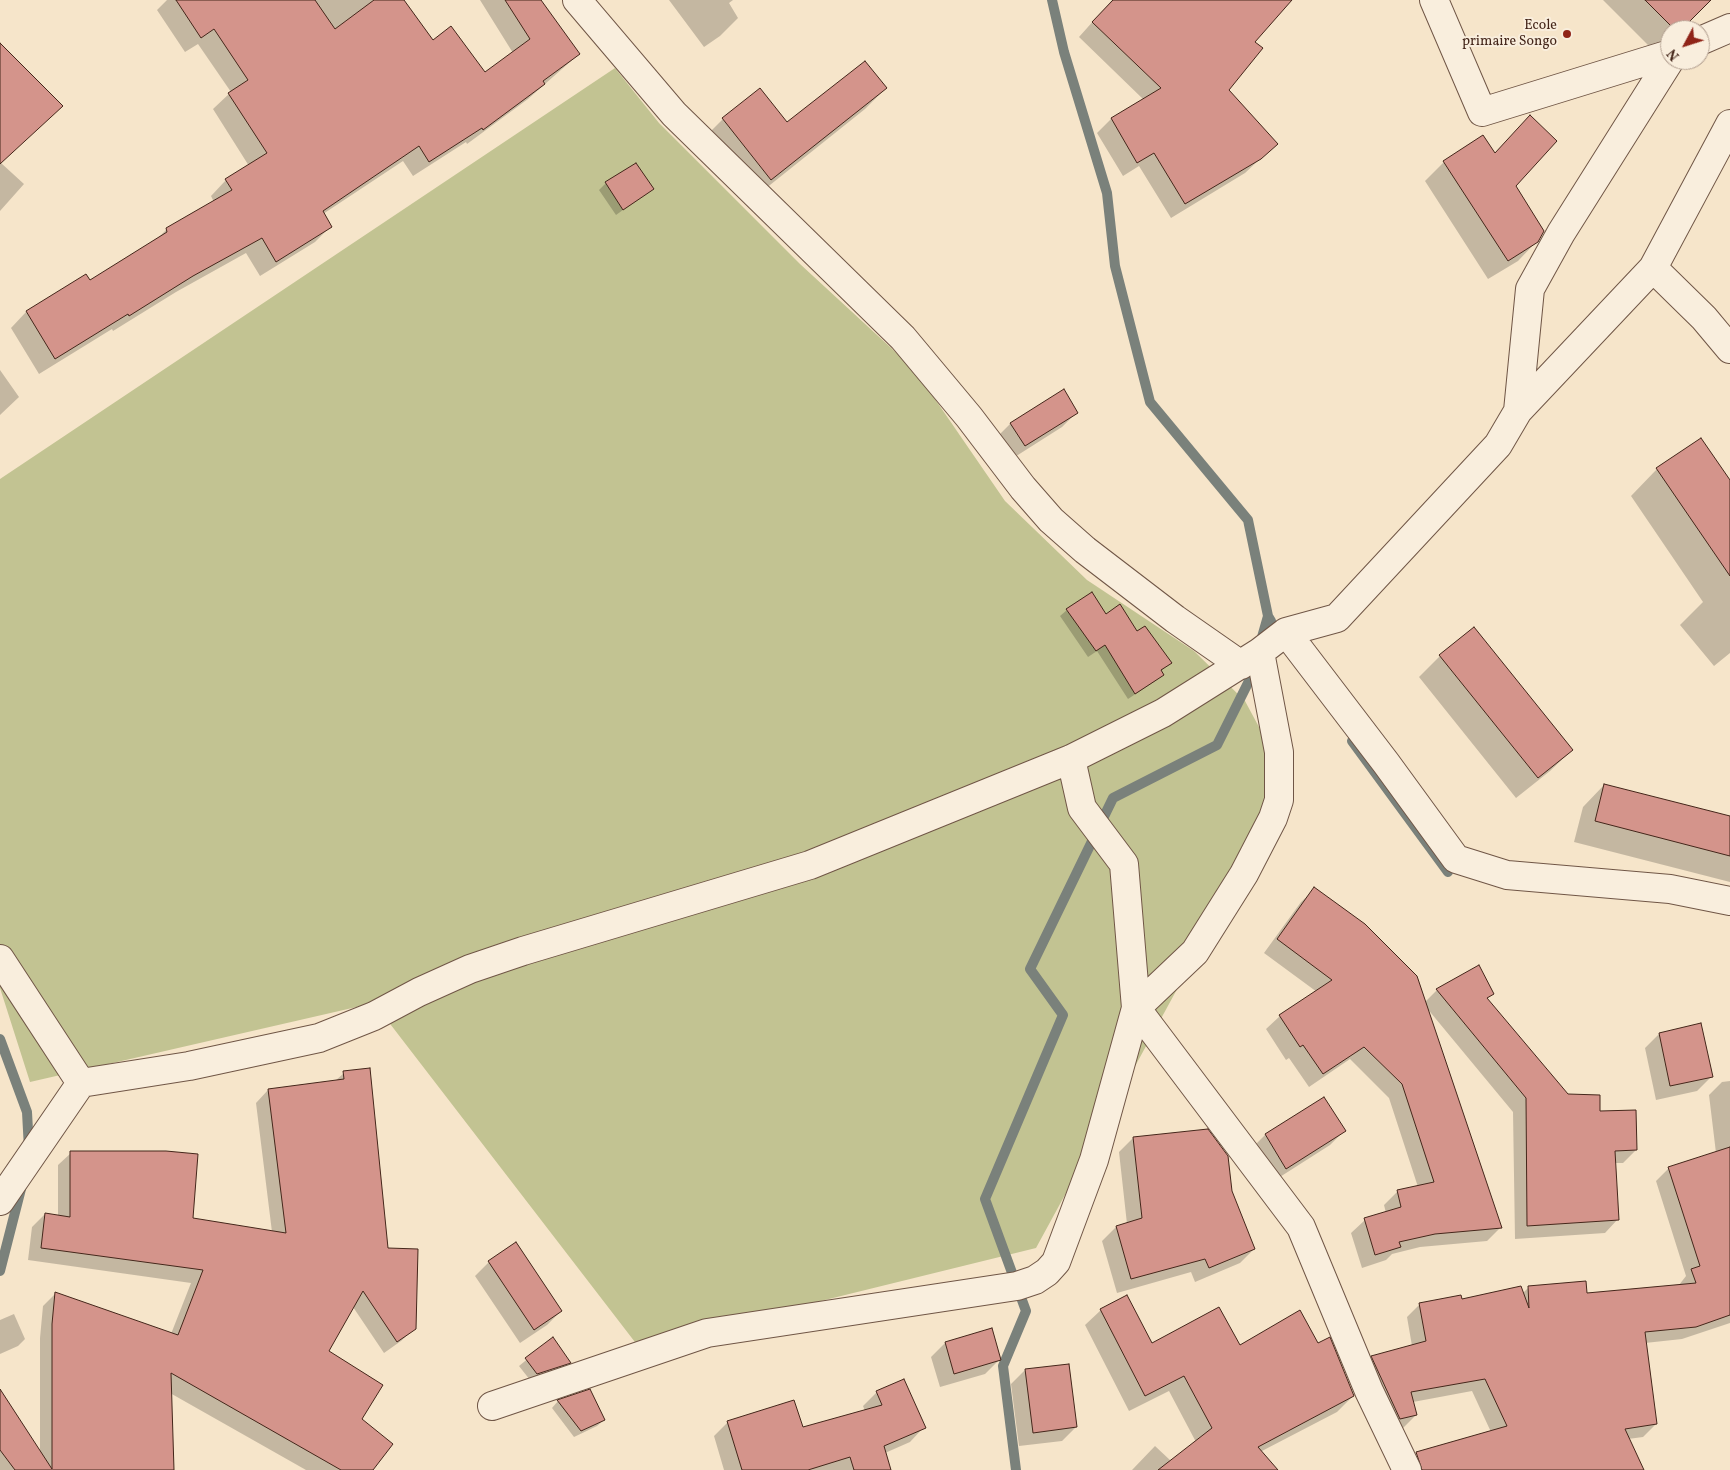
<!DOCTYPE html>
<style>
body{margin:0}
#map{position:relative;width:1730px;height:1470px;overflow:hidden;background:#f6e5ca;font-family:Vollkorn,serif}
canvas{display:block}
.north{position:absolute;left:1660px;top:20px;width:50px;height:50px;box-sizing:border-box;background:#f9eedd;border:1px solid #b19e8f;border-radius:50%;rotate:230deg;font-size:14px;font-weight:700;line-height:20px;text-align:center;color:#44261a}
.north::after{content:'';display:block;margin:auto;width:18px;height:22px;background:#8f2418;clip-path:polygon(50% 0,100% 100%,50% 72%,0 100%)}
</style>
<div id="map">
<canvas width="1730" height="1470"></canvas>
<div class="north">N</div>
</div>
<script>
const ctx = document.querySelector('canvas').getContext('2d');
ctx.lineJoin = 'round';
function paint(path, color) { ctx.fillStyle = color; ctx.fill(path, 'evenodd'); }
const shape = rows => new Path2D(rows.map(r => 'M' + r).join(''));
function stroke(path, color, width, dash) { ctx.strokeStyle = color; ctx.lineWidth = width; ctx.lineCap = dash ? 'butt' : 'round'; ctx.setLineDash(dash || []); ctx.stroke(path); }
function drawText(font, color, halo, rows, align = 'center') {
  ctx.font = font + ' Vollkorn,serif'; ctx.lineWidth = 4; ctx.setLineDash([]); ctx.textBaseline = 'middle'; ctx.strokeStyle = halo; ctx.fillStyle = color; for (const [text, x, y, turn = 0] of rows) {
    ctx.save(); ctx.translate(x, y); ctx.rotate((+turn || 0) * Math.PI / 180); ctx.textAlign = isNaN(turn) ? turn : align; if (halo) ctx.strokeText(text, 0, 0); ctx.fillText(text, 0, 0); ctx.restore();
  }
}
const green = shape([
 [615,68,659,123,800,264,915,370,1005,501,1087,580,1194,651,1245,701,1267,742,1272,795,1248,859,1036,1248,638,1346,374,1003,30,1082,0,988,0,479]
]);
const shadow = shape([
 [167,0,402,0,433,41,485,74,513,53,480,0,542,0,542,3,579,54,528,99,467,144,466,142,413,176,403,161,323,214,331,226,315,242,260,276,246,253,176,292,113,331,112,329,39,374,11,328,26,312,86,276,89,282,155,241,166,230,214,202,211,196,226,180,249,166,213,109,231,92,198,44,185,52,157,10],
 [669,0,733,0,729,3,738,18,720,36,704,47],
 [1112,0,1290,0,1254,42,1228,90,1276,144,1245,173,1171,218,1139,166,1123,176,1097,133,1111,119,1144,100,1079,37],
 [1603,0,1710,0,1679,30,1670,30,1670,39,1656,53],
 [0,45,61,106,1,163,24,184,0,211],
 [886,88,865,109,750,201,702,140,723,119,760,90,787,124],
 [1530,117,1514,186,1537,241,1518,261,1488,279,1425,181,1444,162,1494,154],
 [635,165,652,189,616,215,599,190,606,183],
 [0,370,19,397,0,415],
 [1063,391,1076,413,1062,427,1010,460,996,438,1010,424],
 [1701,439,1730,482,1730,653,1714,666,1680,625,1703,602,1631,496,1657,469],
 [1067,610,1106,616,1170,663,1160,672,1162,675,1155,681,1128,699,1097,651,1088,657,1060,616],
 [1440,656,1572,750,1550,771,1516,798,1419,677],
 [1604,785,1730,817,1730,882,1574,842,1583,807],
 [1315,889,1425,1002,1437,990,1479,967,1493,993,1487,999,1568,1096,1599,1112,1636,1150,1623,1163,1614,1163,1618,1219,1605,1233,1515,1239,1513,1112,1426,1007,1500,1228,1487,1241,1420,1247,1392,1254,1386,1260,1362,1268,1351,1233,1365,1220,1386,1213,1384,1205,1397,1192,1418,1187,1389,1098,1350,1059,1309,1087,1289,1058,1286,1060,1266,1029,1280,1016,1317,992,1264,953,1301,902],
 [1659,1034,1711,1077,1697,1091,1656,1100,1645,1048],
 [344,1073,387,1250,415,1328,401,1341,384,1353,353,1307,327,1352,361,1419,371,1470,306,1470,170,1393,173,1470,0,1470,0,1391,40,1452,40,1338,43,1306,55,1294,171,1334,191,1283,28,1260,32,1227,45,1214,58,1216,58,1165,71,1153,192,1219,272,1232,256,1103,268,1090,334,1082],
 [1730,1081,1730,1323,1682,1339,1645,1343,1656,1424,1643,1437,1628,1439,1642,1470,1411,1470,1410,1465,1423,1452,1491,1432,1472,1391,1413,1402,1416,1415,1403,1428,1387,1432,1359,1370,1372,1357,1412,1346,1407,1317,1420,1304,1522,1294,1529,1287,1586,1295,1679,1285,1686,1276,1656,1181,1669,1168,1716,1153,1709,1095,1722,1082],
 [1324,1099,1344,1131,1330,1145,1272,1182,1251,1149,1265,1135],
 [1133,1138,1230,1192,1254,1249,1240,1263,1195,1282,1191,1272,1117,1293,1102,1241,1116,1227,1127,1224,1119,1152],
 [489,1262,561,1311,547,1325,520,1343,475,1276],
 [1101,1310,1151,1345,1240,1347,1318,1345,1353,1396,1337,1412,1260,1452,1276,1470,1132,1470,1155,1446,1171,1461,1196,1442,1169,1391,1129,1411,1085,1325],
 [14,1314,25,1339,18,1346,0,1354,0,1320],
 [552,1339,570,1362,563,1369,530,1380,519,1366],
 [945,1343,999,1360,985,1374,940,1387,931,1357],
 [1025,1370,1076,1427,1062,1441,1019,1446,1011,1384],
 [877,1392,924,1427,910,1442,885,1453,890,1470,724,1470,714,1436,728,1422,802,1429,865,1411,863,1406],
 [558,1401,604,1420,597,1426,574,1437,552,1408]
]);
const stream = shape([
 [1052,0,1064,52,1107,193,1115,266,1150,402,1248,520,1268,616,1271,621],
 [1260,644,1268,616],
 [1352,741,1448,872],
 [0,1039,27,1112,29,1149],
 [0,1271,22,1185],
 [1016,1470,1003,1366,1026,1311,985,1199,1063,1015,1030,969,1113,798,1217,745,1248,683,1254,663]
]);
const building = shape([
 [176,0,315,0,335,29,374,0,404,0,433,40,451,26,485,72,530,39,505,0,541,0,580,54,543,81,545,84,483,130,482,128,429,162,419,146,323,211,332,227,276,262,262,238,193,276,129,316,128,314,55,359,26,311,86,274,90,280,167,232,166,228,232,190,225,179,267,153,228,93,248,80,214,29,201,38,176,0],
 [1113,0,1292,0,1255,42,1263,48,1229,90,1278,144,1261,159,1185,204,1154,153,1137,163,1111,118,1161,88,1092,22,1113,0],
 [1645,0,1711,0,1681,30,1675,30,1645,0],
 [0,43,63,106,0,164,0,43],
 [865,61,887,88,771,180,722,118,760,88,787,122,865,61],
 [1530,115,1557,141,1516,186,1544,231,1538,242,1508,261,1443,161,1483,135,1495,153,1530,115],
 [636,163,654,189,623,210,605,182,636,163],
 [1064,389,1078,413,1025,446,1010,423,1064,389],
 [1701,438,1730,480,1730,576,1656,468,1701,438],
 [1092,592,1106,614,1120,604,1137,631,1145,626,1172,663,1161,670,1164,675,1135,694,1105,645,1096,651,1066,609,1092,592],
 [1474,627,1573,750,1538,778,1439,655,1474,627],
 [1604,784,1730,816,1730,856,1595,821,1604,784],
 [1314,887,1365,924,1417,976,1502,1228,1435,1234,1399,1242,1401,1247,1375,1255,1364,1218,1401,1207,1397,1190,1434,1182,1402,1084,1364,1047,1323,1074,1303,1045,1300,1047,1279,1015,1332,980,1277,939,1314,887],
 [1479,965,1494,994,1487,998,1568,1094,1600,1095,1600,1111,1636,1110,1637,1150,1615,1151,1619,1220,1527,1226,1526,1098,1436,989,1479,965],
 [1701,1023,1713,1077,1670,1086,1659,1033,1701,1023],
 [370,1068,388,1248,418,1249,416,1329,397,1342,363,1291,329,1351,383,1385,362,1419,393,1444,373,1470,341,1470,171,1373,174,1470,15,1470,0,1450,0,1389,52,1469,52,1324,55,1292,178,1335,203,1270,41,1248,45,1213,70,1217,70,1151,166,1151,198,1154,193,1218,286,1233,268,1089,344,1079,343,1071,370,1068],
 [1324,1097,1346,1131,1286,1169,1265,1134,1324,1097],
 [1208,1129,1228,1156,1232,1191,1255,1249,1209,1268,1205,1259,1131,1279,1116,1226,1142,1218,1133,1137,1208,1129],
 [1730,1147,1730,1315,1696,1327,1645,1332,1657,1424,1625,1429,1644,1470,1422,1470,1416,1452,1507,1426,1485,1379,1411,1392,1417,1415,1400,1419,1371,1356,1426,1341,1419,1303,1461,1295,1462,1299,1521,1286,1529,1308,1528,1286,1586,1281,1587,1293,1696,1283,1691,1269,1700,1266,1668,1167,1730,1147],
 [516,1242,562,1311,534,1330,488,1261,516,1242],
 [1127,1295,1152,1343,1219,1307,1240,1345,1300,1310,1318,1343,1330,1337,1354,1396,1258,1447,1278,1470,1158,1470,1212,1428,1184,1376,1145,1396,1100,1309,1127,1295],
 [992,1328,1001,1360,954,1374,945,1342,992,1328],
 [553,1337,571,1363,537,1374,525,1358,553,1337],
 [1069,1364,1077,1427,1033,1433,1025,1369,1069,1364],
 [904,1379,926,1428,884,1446,891,1470,854,1470,850,1457,808,1470,742,1470,727,1421,794,1400,803,1427,882,1405,876,1391,904,1379],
 [590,1389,605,1420,581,1431,557,1400,590,1389]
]);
const minor = shape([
 [577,0,674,114,903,338,969,417,1023,488,1051,520,1085,550,1175,619,1241,665],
 [1434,0,1482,112,1670,54],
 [1700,41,1730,28],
 [1653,268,1704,318,1730,349],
 [1518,411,1530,289,1561,233,1670,60],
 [1286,632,1386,763,1456,859,1507,875,1670,889,1730,901],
 [1071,759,1082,808,1124,864,1136,1008,1301,1227,1369,1391,1407,1470],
 [0,959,81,1083],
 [0,1201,81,1083,189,1066,319,1038,374,1016,419,992,470,969,523,951,810,865,1071,759,1163,713,1260,652,1286,632,1337,618,1498,445,1518,411,1653,268,1730,124],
 [492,1406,707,1333,1017,1286,1035,1280,1047,1272,1056,1262,1094,1160,1136,1008,1195,952,1244,874,1273,818,1279,800,1279,752,1260,652]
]);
const markers = [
 [1567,34,5,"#8f2418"]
];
const poiNames = [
 ["Ecole",1557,26],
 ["primaire Songo",1557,42]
];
paint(green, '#c2c392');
paint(shadow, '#0003');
stroke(stream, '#7a817b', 10);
paint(building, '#d4948b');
stroke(building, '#44261a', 1);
stroke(minor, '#705646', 30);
stroke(minor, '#f9eedd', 28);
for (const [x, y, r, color] of markers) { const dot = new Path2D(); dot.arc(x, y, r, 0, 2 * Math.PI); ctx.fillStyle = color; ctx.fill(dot); stroke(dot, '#f9eedd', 2); }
drawText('14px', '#44261a', '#f9eedd', poiNames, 'right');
</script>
